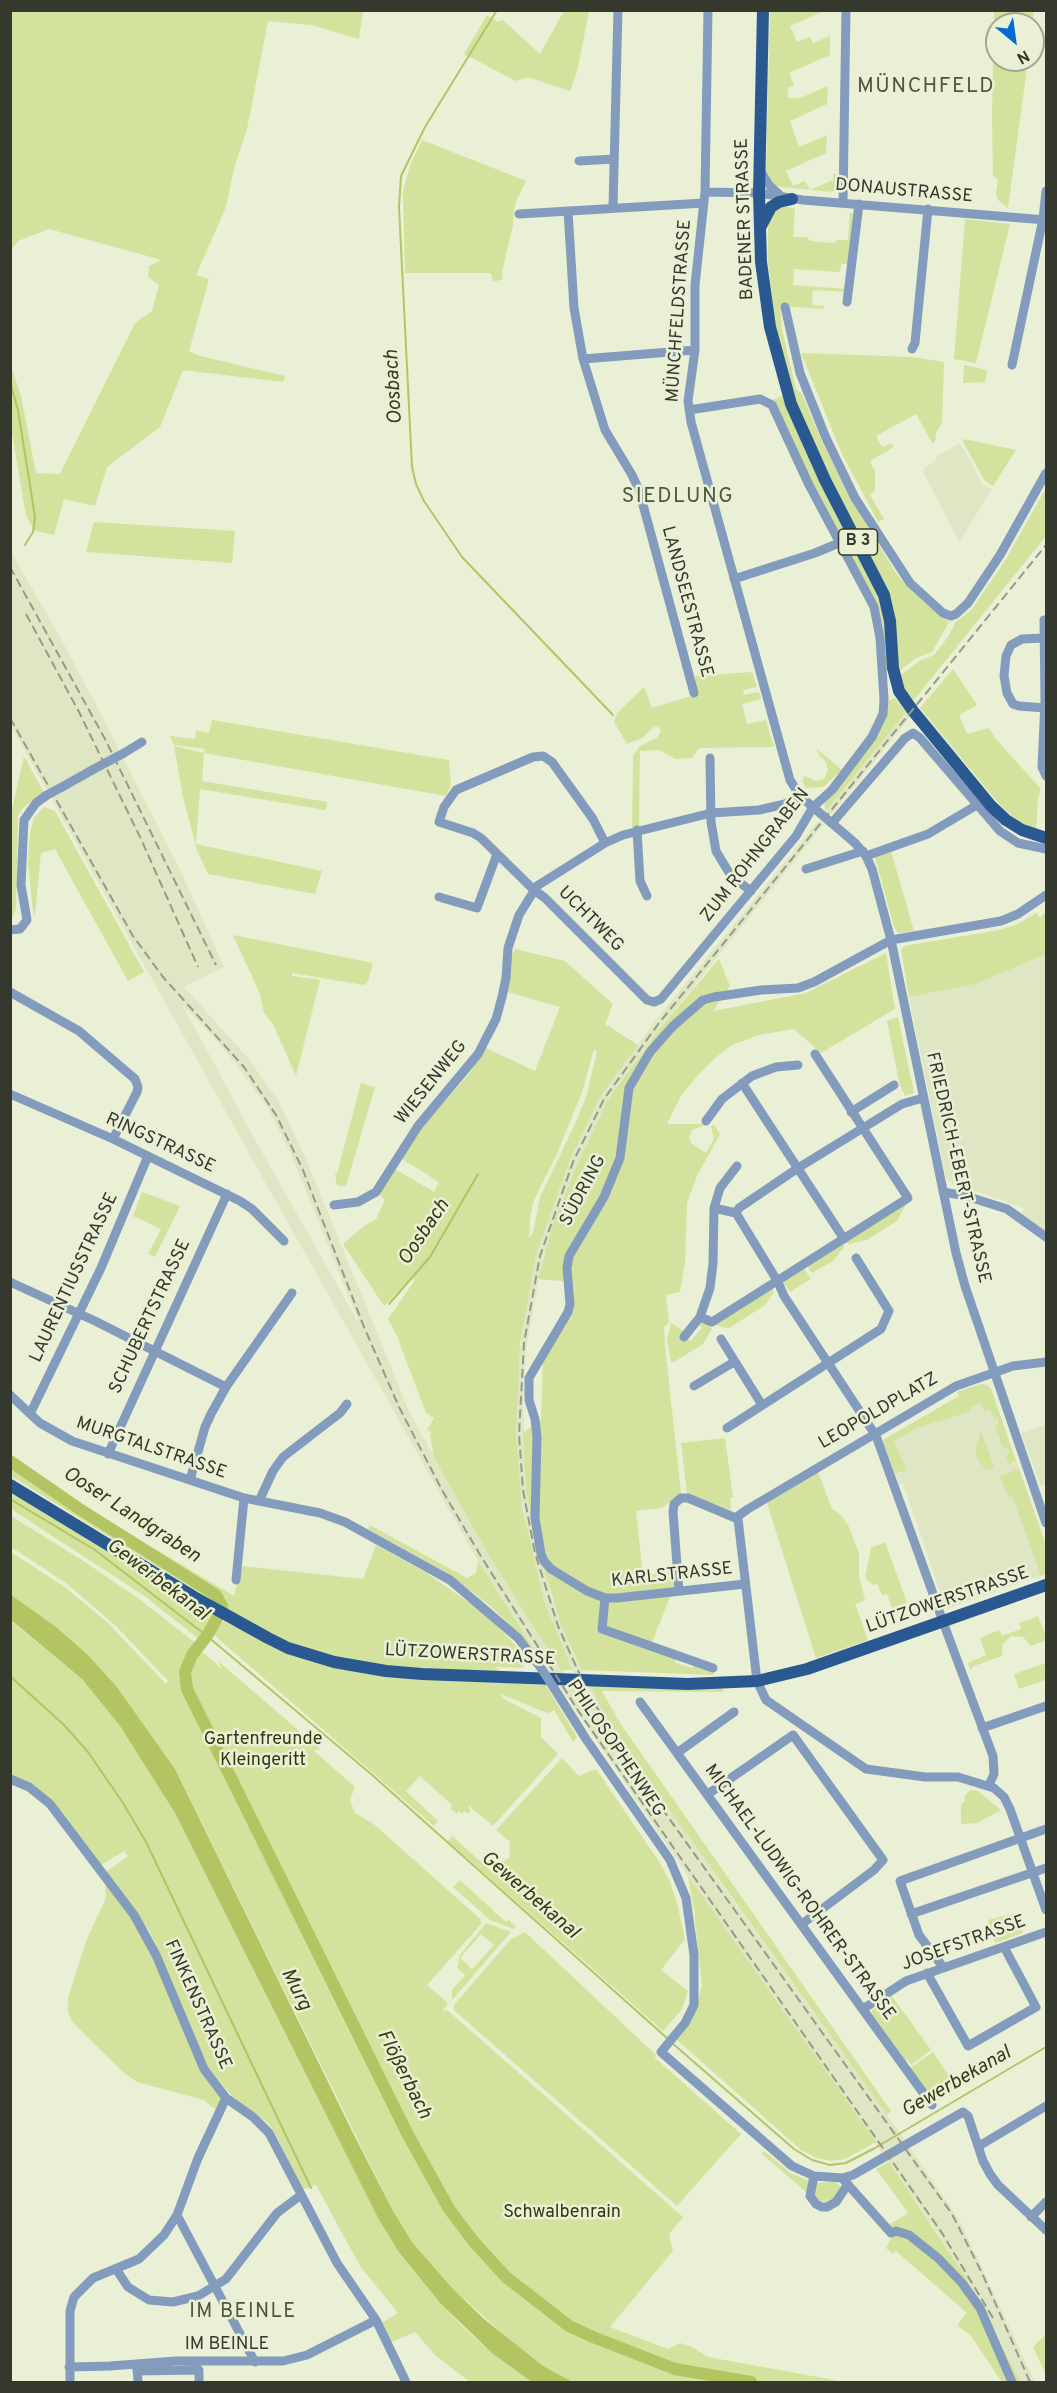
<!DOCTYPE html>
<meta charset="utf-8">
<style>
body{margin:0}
#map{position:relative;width:1057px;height:2393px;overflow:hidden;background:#eaf0d5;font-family:Overpass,sans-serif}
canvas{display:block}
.frame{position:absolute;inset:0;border:12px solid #35382d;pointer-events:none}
.north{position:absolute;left:985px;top:12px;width:60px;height:60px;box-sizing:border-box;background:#eaf0d5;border:2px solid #a2a692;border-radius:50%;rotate:151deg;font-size:16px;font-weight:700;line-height:24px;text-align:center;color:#35382d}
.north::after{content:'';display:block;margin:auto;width:21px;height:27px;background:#036cd4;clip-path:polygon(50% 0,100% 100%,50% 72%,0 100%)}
</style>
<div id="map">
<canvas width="1057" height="2393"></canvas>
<div class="frame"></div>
<div class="north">N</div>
</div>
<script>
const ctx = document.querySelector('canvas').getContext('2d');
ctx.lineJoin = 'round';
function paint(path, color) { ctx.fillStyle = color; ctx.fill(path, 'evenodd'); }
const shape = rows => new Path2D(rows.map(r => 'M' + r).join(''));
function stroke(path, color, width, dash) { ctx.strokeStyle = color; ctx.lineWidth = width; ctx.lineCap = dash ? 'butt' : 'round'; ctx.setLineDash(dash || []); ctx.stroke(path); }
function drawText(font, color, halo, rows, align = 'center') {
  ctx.font = font + ' Overpass,sans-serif'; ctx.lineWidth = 5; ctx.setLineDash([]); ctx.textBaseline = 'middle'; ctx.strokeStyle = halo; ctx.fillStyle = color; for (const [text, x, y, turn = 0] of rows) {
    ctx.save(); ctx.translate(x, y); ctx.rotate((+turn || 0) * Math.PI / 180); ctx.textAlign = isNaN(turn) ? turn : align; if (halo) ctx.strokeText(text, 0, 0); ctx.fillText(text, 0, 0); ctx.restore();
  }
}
const built = shape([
 [960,443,983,485,992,489,959,542,923,472,924,467,936,462,937,456],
 [10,550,60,637,111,733,183,876,224,967,184,987,249,1059,277,1099,304,1154,409,1411,488,1554,572,1684,580,1684,564,1654,544,1601,532,1554,520,1491,516,1434,517,1372,528,1288,536,1255,570,1161,600,1097,656,1020,819,820,824,824,663,1025,607,1101,578,1163,543,1257,527,1343,523,1399,526,1490,552,1599,572,1651,590,1685,724,1888,898,2130,960,2221,1035,2382,1021,2382,980,2302,938,2233,696,1888,543,1662,478,1561,274,1198,11,726],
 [182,1004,225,1050,267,1106,291,1154,361,1327,254,1138],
 [906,712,910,717,831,815,826,811],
 [1046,954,1046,1231,1022,1214,1024,1208,951,1183,946,1178,909,997,976,984],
 [981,1384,987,1385,991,1389,1046,1545,1046,1574,946,1609,903,1483,899,1484,883,1440,959,1396,957,1392],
 [1046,1424,1046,1484,1041,1486,1021,1433]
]);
const green = shape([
 [11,10,363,11,359,39,311,25,268,21,247,129,234,168,226,207,196,275,209,279,189,351,200,356,285,376,283,382,183,370,160,427,107,467,95,506,64,499,54,535,35,531,26,516,11,427,11,366,21,396,36,473,60,474,135,323,152,311,159,285,148,277,149,266,162,260,49,229,18,241,11,251],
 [564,11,589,11,577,72,570,91,528,77,516,81,464,54,487,15,498,22,503,20,540,54],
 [770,11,824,11,790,26,797,42,810,37,813,43,830,36,830,55,789,73,794,85,788,88,788,98,800,98,828,86,827,104,790,121,799,147,827,135,826,153,786,171,793,186,805,181,810,190,833,180,833,174,837,174,837,188,832,192,781,187,773,184,766,171],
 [994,11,1034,11,1032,24,997,24,997,60,1028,60,1008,208,998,200,996,193,998,179,993,177,992,118],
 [422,140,526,181,516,201,514,211,513,225,502,272,503,279,493,282,491,273,405,273,403,191,410,165],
 [785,206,795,209,793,237,807,237,810,241,834,243,837,240,848,240,850,212,853,214,849,264,841,264,840,272,794,269,793,285,846,289,846,292,813,290,812,305,824,306,824,309,780,306,782,330,796,389,802,394,822,442,851,499,896,573,908,588,940,616,949,622,932,652,916,658,898,672,895,617,890,595,849,518,791,392,776,331,768,262,768,223,775,209],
 [965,219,1010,224,976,363,954,359],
 [801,353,913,357,944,362,942,423,936,433,935,442,932,443,916,414,876,436,882,447,891,443,894,447,870,461,875,471,875,491,870,495,884,519,878,522,842,454],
 [964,365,987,370,985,382,963,383],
 [782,396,813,469,876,588,885,620,888,671,886,671,884,636,877,604,806,472,772,400],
 [964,439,1016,450,993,486,985,481,963,442],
 [1046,488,1046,536,914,700,906,692,900,676,919,661,934,655,948,637,955,623,972,609,1006,559],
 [94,522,235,531,232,563,86,552],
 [953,669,977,705,959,715,967,734,989,728,996,739,1041,789,1038,798,1036,830,1018,821,999,804,920,708],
 [752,672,757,687,743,690,744,695,759,692,761,699,742,704,747,724,766,720,774,747,699,748,692,758,675,759,659,750,640,751,639,826,632,828,633,756,640,746,657,738,661,731,658,727,654,727,642,738,627,744,614,722,617,713,644,687,652,708,697,694,695,676],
 [895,698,906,712,826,811,824,804,878,735,887,712,888,701],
 [212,720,449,760,451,784,446,796,204,753,202,781,327,802,326,810,200,789,196,844,322,871,315,894,208,874,197,850,183,797,174,746,204,753,205,749,174,745,170,736,195,739,196,731,209,733],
 [817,749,842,770,823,787,806,788,802,781,805,776,815,781,824,779,828,771,825,760,820,757],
 [24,756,44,793,24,807,18,815,16,909,11,921,11,814],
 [44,807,55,811,144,972,128,981,55,849,41,853,35,915,33,912,28,862,30,832,34,818],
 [891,851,914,931,898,933,894,927,875,857],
 [1046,912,1046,954,976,984,909,997,901,950,904,946,999,930,1018,924,1036,913,1040,917],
 [233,935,373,963,368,982,364,985,292,973,292,976,320,980,296,1076,273,1024,264,1013,260,994],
 [515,949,565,961,613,1004,605,1024,638,1045,600,1097,570,1160,536,1255,520,1343,516,1434,522,1507,544,1601,572,1670,561,1670,488,1554,434,1457,430,1436,431,1432,427,1430,434,1418,426,1413,397,1336,388,1319,415,1280,412,1277,384,1306,343,1244,364,1226,376,1219,385,1200,379,1194,395,1169,434,1192,439,1182,402,1159,415,1135,469,1074,486,1048,535,1071,560,1007,507,992,510,959],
 [594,1049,597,1051,587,1094,576,1122,540,1197,533,1233,529,1239,530,1217,534,1200,556,1156,582,1092],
 [886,953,895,1009,821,1053,794,1029,759,1035,732,1045,715,1058,698,1075,681,1096,667,1124,703,1124,703,1126,692,1130,689,1138,692,1144,706,1153,714,1139,711,1126,714,1125,720,1134,697,1176,687,1203,685,1263,680,1292,666,1295,669,1323,664,1326,665,1346,681,1493,662,1508,636,1511,643,1575,672,1572,674,1587,650,1647,674,1658,676,1663,692,1668,694,1665,713,1672,714,1675,582,1670,561,1625,539,1552,526,1490,523,1433,541,1420,543,1357,574,1302,573,1282,538,1279,553,1225,578,1163,607,1101,663,1025,719,959,730,986,713,1011,806,993],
 [898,1017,914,1093,905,1096,899,1082,887,1021],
 [361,1083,375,1087,346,1186,337,1186,335,1174,337,1174],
 [142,1192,180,1206,155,1257,148,1254,161,1229,133,1216],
 [906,1204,897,1221,867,1240,848,1244,846,1240],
 [842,1243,845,1246,833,1261,812,1273,806,1265],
 [803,1267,811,1279,790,1292,782,1280],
 [772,1287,774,1292,765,1305,731,1327,727,1328,715,1325],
 [700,1322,709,1325,712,1329,703,1344,674,1362,671,1362,667,1340,671,1323,684,1331,687,1339,691,1341,702,1328,698,1324],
 [981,1384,987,1385,991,1389,1016,1461,1009,1464,1006,1455,1010,1453,1007,1447,1003,1449,995,1425,999,1424,997,1418,994,1419,990,1409,984,1411,981,1402,972,1406,968,1412,914,1429,894,1441,906,1470,895,1473,883,1440,959,1396,957,1392],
 [981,1431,994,1467,992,1469,986,1469,978,1460,975,1450],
 [725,1438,733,1497,730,1498,731,1510,687,1494,681,1443],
 [10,1456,65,1495,234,1596,242,1566,363,1579,376,1545,428,1574,468,1602,485,1614,529,1659,523,1665,524,1668,496,1667,498,1671,421,1669,382,1665,329,1656,281,1639,250,1624,11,1476],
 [1019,1469,1046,1545,1046,1574,1041,1576,1013,1498,1006,1493,1000,1476],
 [818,1472,832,1509,840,1514,848,1525,859,1553,859,1576,865,1600,855,1604,868,1640,816,1658,767,1503],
 [10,1489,213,1615,199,1639,143,1595,11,1509],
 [11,1516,82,1560,139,1599,197,1644,184,1663,183,1681,187,1696,424,2171,447,2211,472,2243,504,2277,568,2327,628,2354,583,2330,537,2300,476,2241,451,2208,408,2131,195,1703,189,1689,187,1673,192,1659,199,1649,222,1669,218,1661,319,1748,320,1751,316,1749,314,1751,355,1787,350,1800,355,1813,375,1825,480,1919,481,1924,427,1985,448,2003,442,2012,447,2010,683,2217,669,2234,673,2251,610,2327,668,2349,680,2343,690,2346,708,2357,845,2382,573,2382,543,2366,520,2349,453,2289,412,2242,397,2219,175,1769,117,1687,88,1655,11,1595,11,1552,66,1588,108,1623,166,1684,168,1681,116,1626,66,1583,11,1547],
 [370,1525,467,1578,476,1573,478,1561,536,1652,496,1611,471,1591,444,1571,368,1529],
 [885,1542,907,1603,892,1608,887,1594,882,1595,877,1584,873,1585,865,1578,871,1548],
 [1038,1616,1045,1633,1046,1632,1046,1640,1031,1646,1023,1637,1011,1636,1003,1644,1002,1656,974,1666,970,1670,968,1663,986,1655,980,1638,999,1630,1002,1636,1021,1629,1019,1623],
 [10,1620,82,1679,120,1726,175,1813,378,2218,398,2251,441,2304,465,2329,493,2354,532,2382,470,2382,436,2356,415,2332,391,2342,381,2323,398,2313,360,2266,316,2185,302,2190,277,2137,269,2124,248,2108,238,2103,208,2067,150,1932,106,1872,128,1856,124,1851,101,1865,61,1812,11,1776],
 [223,1621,266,1642,421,1679,546,1685,577,1737,573,1742,554,1710,549,1713,542,1711,501,1694,504,1699,541,1718,541,1737,558,1754,493,1826,469,1806,468,1808,471,1810,468,1814,464,1811,462,1814,459,1811,457,1814,450,1808,452,1805,420,1776,406,1791,438,1821,434,1826,213,1634],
 [1046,1663,1046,1680,1019,1689,1014,1674],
 [590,1685,722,1687,724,1692,602,1691,620,1723,891,2111,887,2115,630,1754,599,1704],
 [562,1758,579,1776,596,1769,660,1863,670,1882,677,1903,685,1939,661,1970,688,1991,682,2009,663,2031,448,1841,452,1836,493,1873,507,1858,509,1859,510,1842,496,1830],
 [971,1790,978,1791,1001,1810,977,1823,961,1824,961,1805,965,1800,964,1796],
 [688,1876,876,2142,845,2159,831,2161,817,2158,801,2150,676,2039,696,2007,702,1985,694,1910],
 [460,1880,506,1922,509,1920,516,1926,514,1929,490,1920,453,1887],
 [105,1883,143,1935,220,2093,221,2099,216,2110,204,2100,137,2082,124,2073,73,2023,68,2012,68,1998,86,1941,106,1898],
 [1016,1913,1023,1933,995,1943,988,1920],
 [486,1923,511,1932,452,2000,452,1990,465,1975,457,1968,460,1955],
 [481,1934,494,1945,472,1969,460,1958],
 [525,1932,656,2055,655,2058,741,2134,677,2206,454,2010,454,2005,511,1939],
 [892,1996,931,2050,911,2065,908,2060,905,2061,871,2015,872,2010],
 [933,2052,956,2087,934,2100,910,2068],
 [764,2151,789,2172,809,2181,806,2192,762,2154],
 [889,2162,965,2276,1021,2382,1002,2382,971,2336,957,2325,967,2313,896,2251,893,2254,886,2248,893,2235,885,2227,908,2213,876,2169],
 [835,2182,843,2188,834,2198,825,2202,815,2199,814,2183],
 [1046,2334,1046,2375,1033,2347]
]);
const water = shape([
 [11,1595,56,1627,88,1655,117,1687,175,1769,352,2131,393,2211,412,2242,453,2289,484,2319,543,2366,573,2382,532,2382,493,2354,441,2304,398,2251,378,2218,175,1813,120,1726,82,1679,11,1620]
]);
const stream = shape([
 [497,10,425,127,401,176,399,207,412,467,416,484,424,501,462,557,613,715],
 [10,382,18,410,35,517,33,532,25,545],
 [389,1304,430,1257,478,1174],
 [10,1499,95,1550,207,1636,371,1774,668,2039],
 [220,1601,220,1599],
 [10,1676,64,1725,88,1752,123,1803,146,1842,311,2188],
 [672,2043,794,2149,812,2160,830,2165,846,2163,875,2148,1046,2047]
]);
const river = shape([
 [10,1461,78,1508,216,1595,222,1606,221,1611,208,1634],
 [206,1637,192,1655,185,1672,187,1689,407,2133,449,2209,474,2242,506,2277,569,2326,593,2337,675,2369,751,2382]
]);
const minor = shape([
 [708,10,705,192,695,285,695,350,688,401,691,422,790,780,800,796,855,843,866,856,872,869,891,940,956,1253,965,1286,1046,1523],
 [579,161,614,159],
 [760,170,769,185,781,196],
 [705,192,759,193,803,200,1046,220],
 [843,203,846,10],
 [613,207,618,10],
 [568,211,574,308,583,359,605,430,632,475,639,490,694,693],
 [519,214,704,203],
 [847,302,859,204],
 [785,307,800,373,826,438,855,498,910,583,943,613,951,616,956,614,968,603,1000,555,1046,473],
 [912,349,915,343,928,209],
 [583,359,695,350],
 [1012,365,1043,219,1046,191],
 [734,579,815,553,839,543],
 [1044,620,1045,702,1042,767,1046,776],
 [1044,638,1022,639,1011,645,1006,656,1004,676,1007,693,1013,704,1019,706,1045,708],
 [124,753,142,742],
 [710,758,711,822,716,851,731,876,751,891],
 [62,787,94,769],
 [832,823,905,738,913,733,920,738,1000,831,1018,843,1046,849],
 [637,830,640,881,647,896],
 [605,843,593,819,552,762,543,756,533,757,456,790,444,807,439,822,473,833,481,838,534,890,545,898,647,1000,654,1002,661,999,796,836,813,807,832,790,872,737,883,714,884,699,880,638,874,607,809,485,772,405,760,399,689,410],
 [866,856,928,834,977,805],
 [806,869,863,851],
 [439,897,477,908,497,854],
 [10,930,20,929,27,920,21,885,24,820,36,803,47,795],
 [10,992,79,1031,135,1079,138,1087,137,1092,113,1139],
 [742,1083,844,1239],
 [10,1094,113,1139,240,1201,252,1209,284,1241],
 [851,1112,894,1085],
 [706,1121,722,1099,752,1076,776,1067,798,1065],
 [943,1192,966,1196,1007,1209,1046,1237],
 [334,1205,358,1202,376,1192,418,1126,478,1054,496,1019,502,997,506,978,508,948,519,915,537,886,605,843,623,835,711,813,759,810,785,804,800,796],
 [714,1208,720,1188,737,1166],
 [10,1282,95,1321,226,1387],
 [700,1317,712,1322,908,1198,815,1054],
 [684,1337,700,1317,710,1288,713,1263,714,1208,736,1213],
 [721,1339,762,1405],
 [1046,1362,1013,1366,956,1386,748,1509,738,1516,738,1519,757,1681,766,1700,866,1769,925,1777,958,1777,994,1788,1004,1797,1010,1809,1046,1910],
 [694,1386,734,1362],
 [10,1395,40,1423,72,1441,244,1498,320,1513,345,1522,450,1580,518,1638,541,1668],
 [30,1414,101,1268,148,1156],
 [727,1428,881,1329,889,1311,856,1258],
 [874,1433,784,1296,778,1282,736,1213,739,1208,798,1168,902,1104,923,1098],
 [875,1433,941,1616],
 [108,1454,227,1194],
 [190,1480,205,1427,211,1414,226,1387,292,1293],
 [259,1501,273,1471,283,1457,340,1413,347,1404],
 [236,1580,244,1498],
 [745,1584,617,1598,605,1598,587,1591,551,1569,544,1561,541,1554,535,1518,537,1437,535,1419,529,1400,529,1378,568,1312,570,1304,567,1268,569,1256,604,1197,620,1158,629,1088,650,1052,673,1026,703,1000,714,997,761,990,798,988,814,982,891,940,1001,921,1018,914,1046,895],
 [679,1591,673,1512,674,1504,681,1498,688,1498,738,1519],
 [605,1598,602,1629,713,1668],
 [943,1622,993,1756,994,1774,989,1785],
 [554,1688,586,1739,670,1860,686,1898,694,1955,694,2005,685,2023,661,2052,792,2166,814,2176,842,2178,853,2175,963,2112,968,2116,983,2161,990,2174,998,2185,1046,2230],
 [640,1702,932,2105],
 [982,1728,1046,1706],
 [677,1753,734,1712],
 [10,1779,29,1787,50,1804,134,1915,156,1955,204,2069,226,2098,253,2117,269,2133,337,2263,376,2320,406,2382],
 [708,1794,793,1735,883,1860,874,1870,802,1924],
 [911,1914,1046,1868],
 [943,1967,919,1935,900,1881,1046,1829],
 [927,1973,968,2046,1036,2007,1004,1947],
 [863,2009,906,1981,1046,1932],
 [979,2146,1046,2106],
 [814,2176,810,2196,816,2204,822,2207,827,2207,836,2202,848,2184],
 [842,2178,891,2233,896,2231,909,2235,938,2258,962,2283,980,2308,1012,2382],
 [177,2215,255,2362],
 [1031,2217,1046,2202],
 [116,2269,128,2287,149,2300,173,2302,198,2296,226,2279,277,2213,301,2195],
 [137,2366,138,2382],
 [69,2367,110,2366,176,2361,283,2361,307,2355,376,2320],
 [137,2371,199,2370,199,2382],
 [70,2382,70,2311,74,2297,93,2278,139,2259,164,2235,177,2215,198,2158,226,2098]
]);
const major = shape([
 [763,10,759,193,761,262,770,327,791,404,825,480,884,595,890,621,893,668,899,691,913,711,991,806,1006,820,1022,830,1046,838],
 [761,226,771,207,779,202,792,199],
 [10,1485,194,1597,268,1638,288,1648,334,1662,386,1671,422,1674,688,1684,757,1681,807,1669,1046,1585]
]);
const rail = shape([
 [10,567,105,739,216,965],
 [26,614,79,712,141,839,198,967],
 [10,718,133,936,163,977,244,1067,276,1115,303,1170,364,1327,399,1407,442,1490,482,1558,579,1712,942,2233,993,2318],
 [1030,2382,982,2273,952,2214,643,1782,588,1693,558,1626,535,1553,523,1490,519,1434,524,1343,540,1256,573,1162,604,1099,659,1023,1046,545]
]);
const minorBridge = shape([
 [94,769,124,753],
 [47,795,62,787],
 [541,1668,554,1688]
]);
const shields = [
 [858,542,39]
];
const shieldNames = [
 ["B 3",858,542]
];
const streetNames = [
 ["DONAUSTRASSE",904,192,5],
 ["BADENER STRASSE",746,219,-92],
 ["MÜNCHFELDSTRASSE",680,311,-86],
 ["LANDSEESTRASSE",686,602,75],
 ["ZUM ROHNGRABEN",756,856,-52],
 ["UCHTWEG",590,920,45],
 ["WIESENWEG",432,1083,-51],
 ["RINGSTRASSE",160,1144,25],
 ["FRIEDRICH-EBERT-STRASSE",957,1168,77],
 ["SÜDRING",584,1191,-62],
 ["LAURENTIUSSTRASSE",75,1278,-65],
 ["SCHUBERTSTRASSE",151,1317,-65],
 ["LEOPOLDPLATZ",879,1412,-30],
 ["MURGTALSTRASSE",151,1449,19],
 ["KARLSTRASSE",672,1576,-6],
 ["LÜTZOWERSTRASSE",948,1601,-19],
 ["LÜTZOWERSTRASSE",470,1656,3],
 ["PHILOSOPHENWEG",615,1749,56],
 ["MICHAEL-LUDWIG-ROHRER-STRASSE",799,1893,54],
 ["JOSEFSTRASSE",964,1944,-20],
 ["FINKENSTRASSE",197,2005,66],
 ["IM BEINLE",227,2345]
];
const parkNames = [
 ["Gartenfreunde",263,1740],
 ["Kleingeritt",263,1761],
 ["Schwalbenrain",562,2213]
];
const waterNames = [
 ["Oosbach",395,387,-93],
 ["Oosbach",425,1233,-56],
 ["Ooser Landgraben",131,1516,33],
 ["Gewerbekanal",157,1581,37],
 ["Gewerbekanal",529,1896,41],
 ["Murg",295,1990,63],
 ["Flößerbach",403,2075,63],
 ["Gewerbekanal",957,2083,-30]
];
const neighbourhoodNames = [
 ["IM BEINLE",243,2313]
];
const quarterNames = [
 ["MÜNCHFELD",926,88],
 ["SIEDLUNG",678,498]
];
paint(built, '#dfe6c4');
paint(green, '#d3e29c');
paint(water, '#b2c562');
stroke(stream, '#b2c562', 2);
stroke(river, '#b2c562', 12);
stroke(minor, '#839cbd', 9);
stroke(major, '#2a5891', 12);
stroke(rail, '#969a87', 2, [9, 4.5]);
stroke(minorBridge, '#839cbd', 9);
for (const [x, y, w] of shields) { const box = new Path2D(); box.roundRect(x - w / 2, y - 13, w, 26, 4.5); ctx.fillStyle = '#eaf0d5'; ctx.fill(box); stroke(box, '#35382d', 1.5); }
drawText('bold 16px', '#35382d', null, shieldNames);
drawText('18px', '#35382d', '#eaf0d5', streetNames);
drawText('18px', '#32390f', '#eaf0d5', parkNames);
drawText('italic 20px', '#363d14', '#eaf0d5', waterNames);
ctx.letterSpacing = '1.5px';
drawText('20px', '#50553e', '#eaf0d5', neighbourhoodNames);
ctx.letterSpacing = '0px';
ctx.letterSpacing = '1.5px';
drawText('21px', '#50553e', '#eaf0d5', quarterNames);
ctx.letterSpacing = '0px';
</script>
